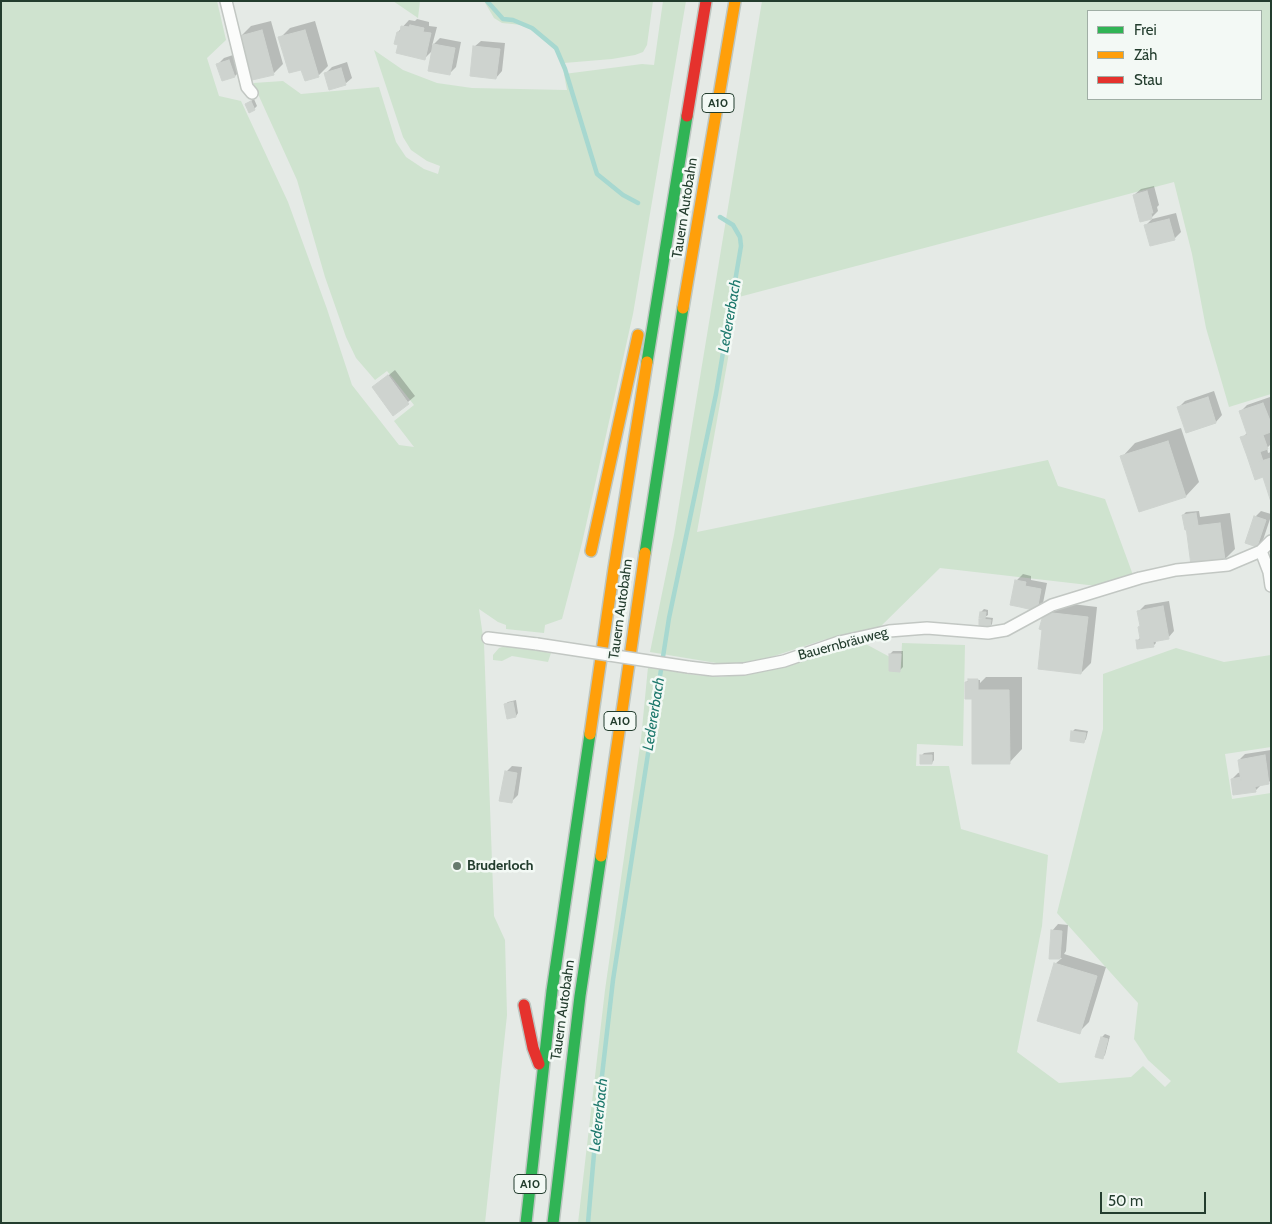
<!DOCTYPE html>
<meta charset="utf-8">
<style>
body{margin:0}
#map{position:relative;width:1272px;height:1224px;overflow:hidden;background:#e5eae6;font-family:Cabin,sans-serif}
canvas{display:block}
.frame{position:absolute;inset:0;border:2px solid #233d2e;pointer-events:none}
.legend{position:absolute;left:1087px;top:10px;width:175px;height:90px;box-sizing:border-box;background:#f3f9f5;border:1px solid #a0aea5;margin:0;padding:6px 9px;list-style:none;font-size:15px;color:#233d2e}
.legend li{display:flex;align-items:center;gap:10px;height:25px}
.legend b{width:25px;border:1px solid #a0aea5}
.scale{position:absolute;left:1100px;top:1192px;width:106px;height:22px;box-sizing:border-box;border:2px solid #233d2e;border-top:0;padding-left:6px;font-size:15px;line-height:18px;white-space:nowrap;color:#233d2e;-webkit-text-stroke:4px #f3f9f5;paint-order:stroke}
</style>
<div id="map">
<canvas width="1272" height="1224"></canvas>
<div class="frame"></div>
<ul class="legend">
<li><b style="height:6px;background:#30b455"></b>Frei</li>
<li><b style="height:6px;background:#ff9f0a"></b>Zäh</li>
<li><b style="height:6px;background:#e5322d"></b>Stau</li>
</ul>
<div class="scale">50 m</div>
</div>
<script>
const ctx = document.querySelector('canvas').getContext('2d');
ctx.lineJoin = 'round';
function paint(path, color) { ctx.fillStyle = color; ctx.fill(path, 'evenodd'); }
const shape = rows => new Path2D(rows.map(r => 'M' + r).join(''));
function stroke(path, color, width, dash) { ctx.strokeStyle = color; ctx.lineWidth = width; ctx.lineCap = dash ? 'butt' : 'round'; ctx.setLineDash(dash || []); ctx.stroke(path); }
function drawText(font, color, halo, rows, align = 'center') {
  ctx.font = font + ' Cabin,sans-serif'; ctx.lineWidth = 5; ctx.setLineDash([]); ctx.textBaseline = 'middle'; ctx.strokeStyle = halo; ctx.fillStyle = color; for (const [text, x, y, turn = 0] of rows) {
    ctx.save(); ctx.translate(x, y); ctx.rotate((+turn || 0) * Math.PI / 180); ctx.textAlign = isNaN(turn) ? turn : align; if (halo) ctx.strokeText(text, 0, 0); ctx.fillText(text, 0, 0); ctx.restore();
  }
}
const green = shape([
 [1,1,217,1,226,40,207,58,219,96,241,101,288,202,327,309,352,385,399,445,414,447,394,421,414,405,387,371,375,380,356,358,346,337,325,277,297,180,253,83,283,81,301,94,379,87,396,142,406,157,424,169,438,174,440,166,427,161,411,150,403,137,374,50,403,70,437,83,472,88,567,90,564,74,642,64,654,65,663,1,686,1,633,314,582,543,562,619,545,625,544,633,506,629,506,625,498,622,479,609,484,643,494,916,505,940,507,1015,485,1223,1,1223],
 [393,1,420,1,418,18],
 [484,1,653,1,647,45,643,52,635,55,612,59,564,63,556,51,533,31,522,25,502,23,494,18],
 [762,1,1271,1,1271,394,1229,407,1206,328,1192,254,1174,182,739,297,697,532,1048,460,1058,486,1105,499,1133,575,1097,586,940,568,879,628,823,640,756,662,722,664,650,652,674,535],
 [1088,11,1261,11,1261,99,1088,99],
 [862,642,901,663,902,643,965,645,963,746,917,744,916,766,949,766,961,829,1048,855,1042,926,1017,1052,1059,1083,1131,1077,1143,1066,1165,1087,1171,1081,1148,1060,1134,1039,1138,1003,1057,913,1103,729,1103,674,1176,648,1224,662,1271,655,1271,747,1225,754,1232,799,1271,793,1271,1223,578,1223,605,990,641,739,648,667,695,675,720,677,755,673,827,651],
 [508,645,551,653,548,662,512,656,502,661,493,660,493,655,499,648]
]);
const shadow = shape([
 [417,19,429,22,429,26,437,27,432,46,440,38,461,42,456,67,450,73,433,50,425,58,399,45,398,32,409,20,415,21],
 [271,21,283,64,273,74,241,36,251,26],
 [315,21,328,66,318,76,302,68,280,38,290,28],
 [481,41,505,43,502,71,496,78,474,47],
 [236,54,241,70,235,76,218,64,224,58],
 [347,62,352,78,345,84,326,73,332,67],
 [254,99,257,106,254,109,246,104],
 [1154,186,1159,205,1157,207,1158,211,1151,218,1134,195,1141,189],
 [1176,213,1181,232,1174,239,1146,225,1152,219],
 [395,370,415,396,394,414,373,388],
 [1214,391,1222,415,1216,422,1187,431,1179,407,1185,401],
 [1270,397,1271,444,1267,448,1268,453,1271,452,1271,499,1263,475,1256,478,1242,438,1248,432,1240,412,1247,405],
 [1181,428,1199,482,1186,496,1122,457,1135,443],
 [1199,511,1200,517,1230,513,1235,549,1225,559,1192,564,1187,526,1183,515,1186,512],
 [1261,511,1271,514,1271,516,1263,540,1257,546,1255,517],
 [1023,574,1031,576,1031,580,1047,583,1043,603,1036,609,1016,581],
 [1169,601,1174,631,1168,638,1155,640,1156,643,1153,646,1138,648,1137,641,1141,637,1141,625,1139,611,1145,605],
 [1055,602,1097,607,1091,663,1081,673,1044,628,1041,628],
 [984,609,988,610,988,615,985,617,993,618,992,624,990,627,981,620,983,617,981,612],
 [893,651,903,651,903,667,900,670,890,654],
 [986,677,1022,677,1022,749,1009,763,966,682,969,680,980,680,980,683],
 [516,700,518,713,516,716,505,704,508,702],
 [1075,729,1088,731,1086,739,1084,742,1073,731],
 [1271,750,1271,781,1262,784,1255,791,1234,794,1232,779,1238,773,1241,772,1239,760,1245,754],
 [934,752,934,760,932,763,921,756,924,753],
 [512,766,522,767,518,795,511,802,506,772],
 [1058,924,1068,925,1066,951,1064,954,1106,967,1089,1022,1079,1032,1055,964,1062,958,1050,957,1052,931],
 [1105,1034,1110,1036,1105,1055,1102,1058,1097,1056,1102,1037]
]);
const stream = shape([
 [487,1,503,19,513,20,532,28,556,48,565,69,597,174,623,195,638,203],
 [588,1223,597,1119,613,980,669,618,716,394,741,246,740,237,733,225,720,217]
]);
const building = shape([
 [410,25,424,28,423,32,431,33,425,60,396,53,398,45,394,44,397,32,400,32,401,26,409,27,410,25],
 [262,30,274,75,252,80,240,36,262,30],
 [305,30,319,77,305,81,301,70,289,73,278,37,305,30],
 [433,44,455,48,450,75,428,71,433,44],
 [473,46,500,49,496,79,470,76,473,46],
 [229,60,235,77,222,81,216,64,229,60],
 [341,68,346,85,329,90,324,73,341,68],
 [251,101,255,110,249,113,245,104,251,101],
 [1147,191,1153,213,1151,213,1152,219,1140,222,1133,195,1147,191],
 [1169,219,1175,240,1150,246,1144,225,1169,219],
 [388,375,409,404,393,416,372,387,388,375],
 [1208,397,1216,423,1186,433,1177,407,1208,397],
 [1263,403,1271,423,1271,432,1249,440,1239,411,1263,403],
 [1247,435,1249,440,1263,435,1268,449,1247,456,1240,437,1247,435],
 [1168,441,1186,497,1139,512,1120,456,1168,441],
 [1260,452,1263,461,1258,462,1263,477,1255,480,1247,456,1260,452],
 [1271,458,1271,502,1258,462,1271,458],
 [1196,513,1198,525,1186,527,1186,530,1185,530,1182,515,1196,513],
 [1254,516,1266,520,1257,547,1245,543,1254,516],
 [1220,523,1225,560,1191,565,1186,527,1220,523],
 [1015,580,1026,582,1020,607,1010,605,1015,580],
 [1025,586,1041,589,1037,611,1020,607,1025,586],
 [1163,606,1169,639,1141,644,1138,627,1140,626,1137,611,1163,606],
 [980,612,986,612,985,619,979,618,980,612],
 [1044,612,1088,617,1081,674,1038,669,1042,630,1039,629,1044,612],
 [979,619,991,620,990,628,979,628,979,619],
 [1136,640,1140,640,1141,644,1153,642,1154,647,1137,649,1136,640],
 [889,654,901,654,900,672,889,671,889,654],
 [968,679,978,679,978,690,972,690,972,699,965,699,965,682,968,682,968,679],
 [972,690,1009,690,1010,764,972,764,972,690],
 [513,702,516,717,507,719,504,704,513,702],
 [1071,731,1086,733,1084,743,1070,741,1071,731],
 [920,755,932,755,932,764,920,764,920,755],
 [1265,755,1269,784,1242,789,1238,760,1265,755],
 [505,771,517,773,512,803,499,801,505,771],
 [1241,777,1242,789,1255,787,1256,792,1233,795,1231,779,1241,777],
 [1051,930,1062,931,1060,959,1049,959,1051,930],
 [1054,963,1097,976,1080,1034,1037,1021,1054,963],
 [1101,1037,1108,1039,1103,1059,1095,1057,1101,1037]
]);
const street = shape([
 [226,1,247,87,252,93],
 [1261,551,1269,572,1271,586],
 [488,638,537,644],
 [688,667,713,670,744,669,784,661,839,642,889,631,927,628,988,633,1006,630,1052,605,1140,578,1176,570,1228,565,1261,551,1271,541]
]);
const fast = shape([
 [647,362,687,116],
 [645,553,683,308],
 [526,1223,552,991,590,734],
 [553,1223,580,996,601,856]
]);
const slow = shape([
 [683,308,735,1],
 [591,551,638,335],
 [590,734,614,568,647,362],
 [601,856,645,553]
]);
const jam = shape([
 [687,116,706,1],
 [524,1005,533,1048,539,1064]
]);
const streetBridge = shape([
 [537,644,688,667]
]);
const markers = [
 [457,866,5,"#677a6e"]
];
const shields = [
 [718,103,32],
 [620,721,32],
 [530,1184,32]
];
const shieldNames = [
 ["A10",718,103],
 ["A10",620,721],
 ["A10",530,1184]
];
const streetNames = [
 ["Tauern Autobahn",685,208,-81],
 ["Tauern Autobahn",621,609,-82],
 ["Bauernbräuweg",843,644,-15],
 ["Tauern Autobahn",563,1010,-82]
];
const poiNames = [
 ["Bruderloch",467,866]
];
const waterNames = [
 ["Ledererbach",730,316,-80],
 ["Ledererbach",654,714,-81],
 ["Ledererbach",599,1115,-84]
];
paint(green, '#cfe3cf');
paint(shadow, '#0003');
stroke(stream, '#a7d8d0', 4.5);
paint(building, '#ced3cf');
stroke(building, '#ced3cf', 1);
stroke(street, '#c2c7c3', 14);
stroke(fast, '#bdc6c1', 14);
stroke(slow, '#bdc6c1', 14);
stroke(jam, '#bdc6c1', 14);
stroke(street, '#fbfcfb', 11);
stroke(fast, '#30b455', 11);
stroke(slow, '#ff9f0a', 11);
stroke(jam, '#e5322d', 11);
stroke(streetBridge, '#c2c7c3', 14, []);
stroke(streetBridge, '#fbfcfb', 11);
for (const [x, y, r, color] of markers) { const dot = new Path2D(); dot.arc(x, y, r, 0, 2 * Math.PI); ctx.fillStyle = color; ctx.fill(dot); stroke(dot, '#f3f9f5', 2); }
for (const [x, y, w] of shields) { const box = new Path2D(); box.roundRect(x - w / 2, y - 9.5, w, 19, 4); ctx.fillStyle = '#f3f9f5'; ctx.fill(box); stroke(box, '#233d2e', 1); }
drawText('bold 12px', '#233d2e', null, shieldNames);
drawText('14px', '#233d2e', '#f3f9f5', streetNames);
drawText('bold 14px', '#233d2e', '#f3f9f5', poiNames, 'left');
drawText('italic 15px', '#1e796d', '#f3f9f5', waterNames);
</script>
